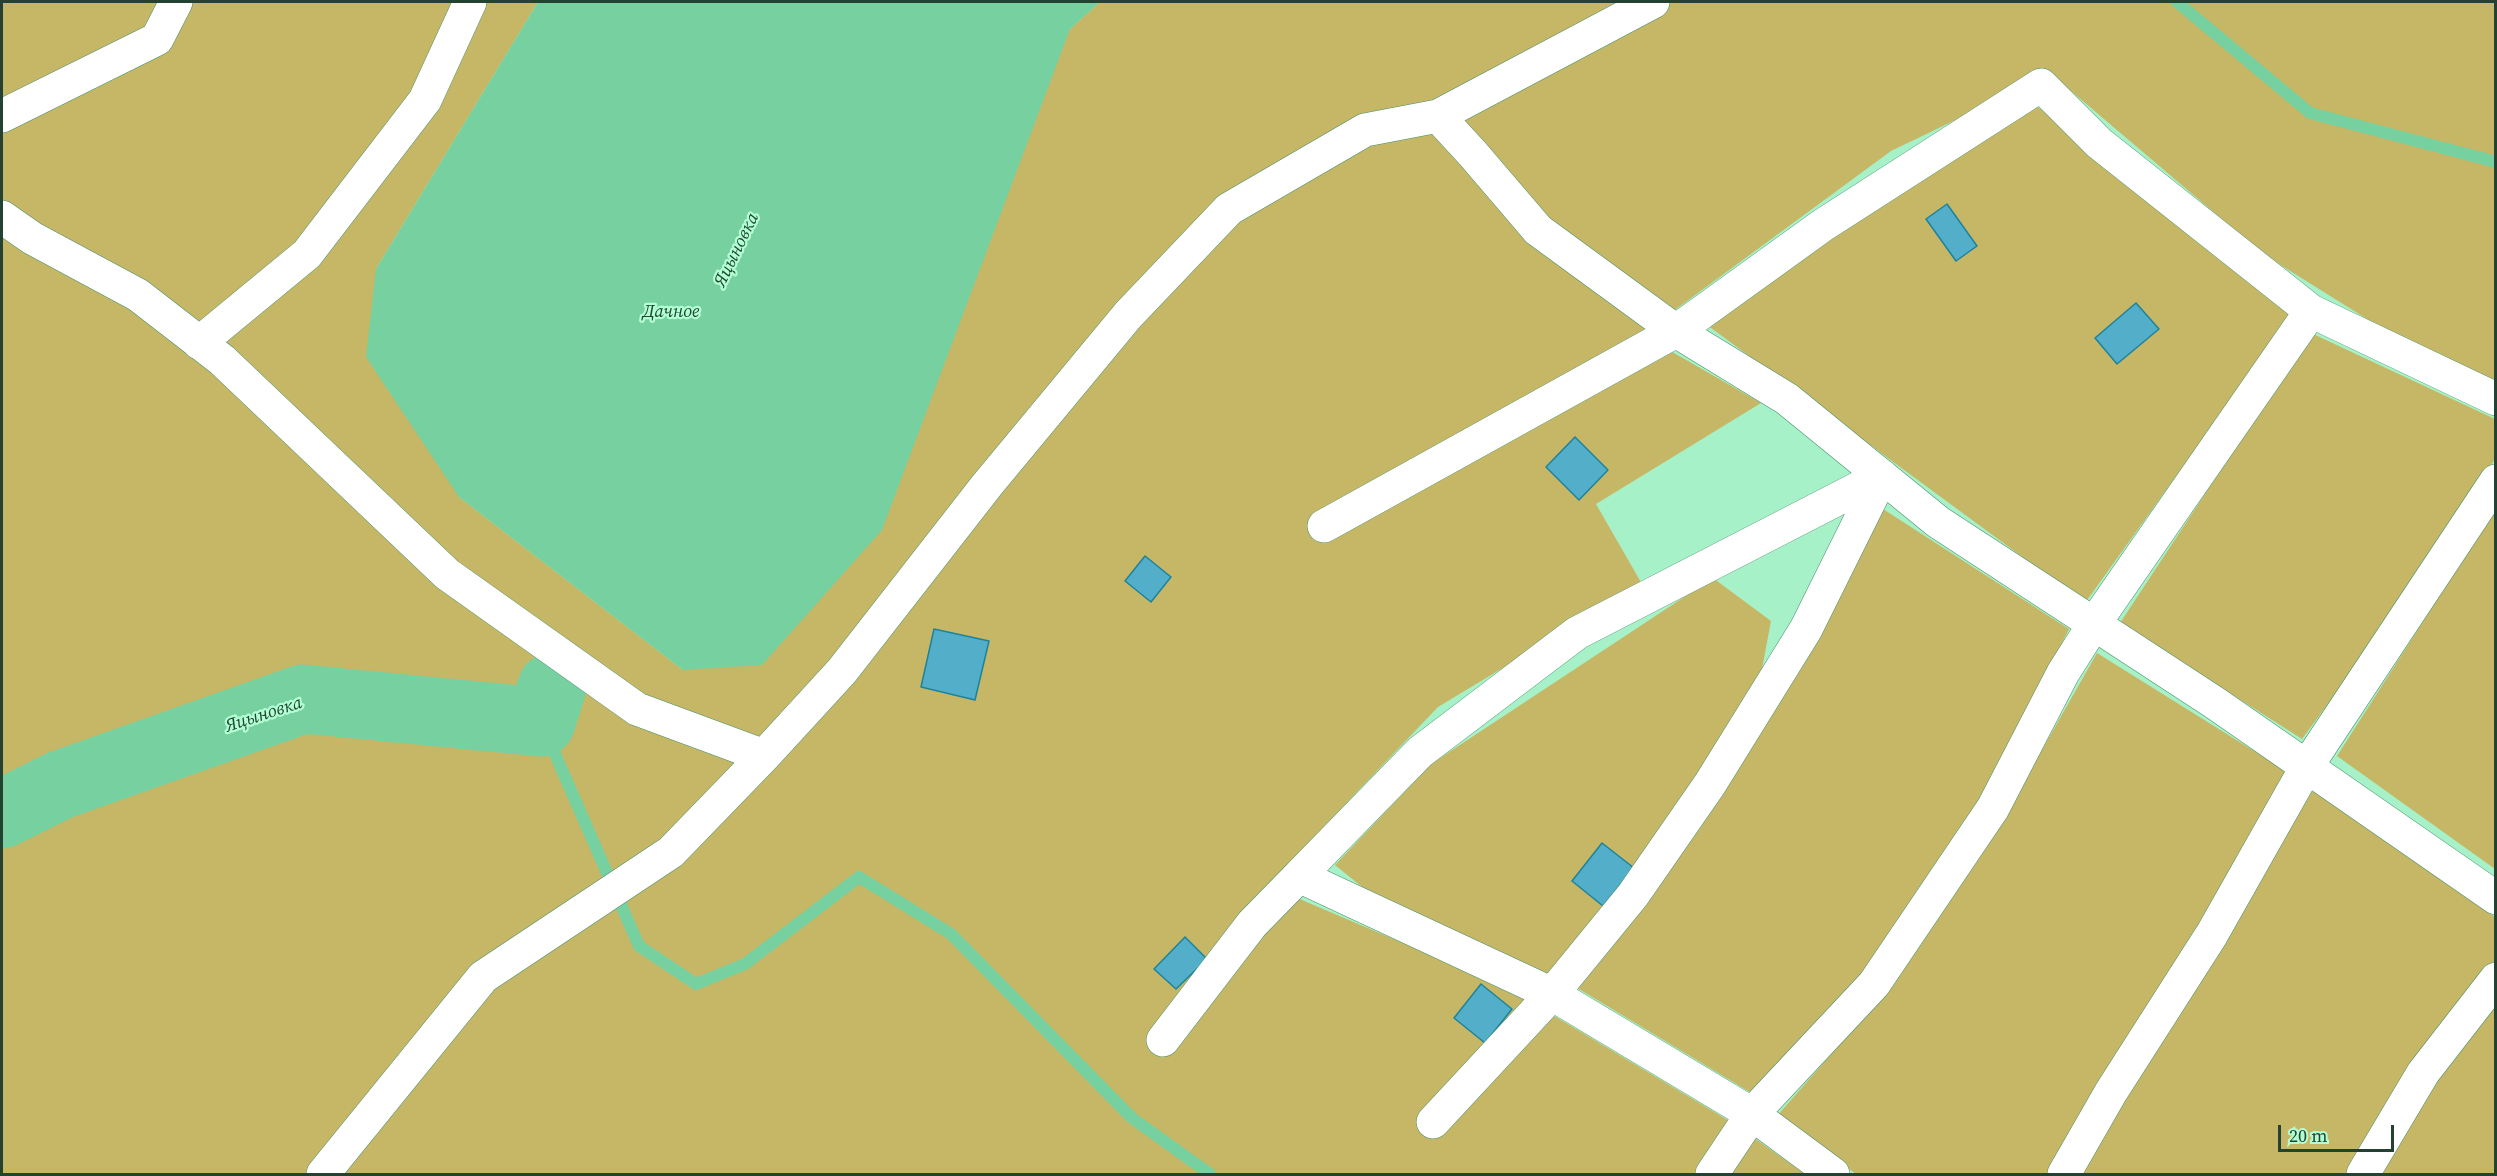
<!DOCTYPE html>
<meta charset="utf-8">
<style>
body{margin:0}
#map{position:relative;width:2497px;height:1176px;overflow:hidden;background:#a6f1c7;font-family:"Source Serif 4",serif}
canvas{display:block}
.frame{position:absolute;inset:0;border:3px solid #234232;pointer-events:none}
.scale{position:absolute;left:2278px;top:1125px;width:116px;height:27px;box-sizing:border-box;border:3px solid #234232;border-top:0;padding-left:8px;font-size:18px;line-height:21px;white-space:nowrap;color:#234232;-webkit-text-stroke:4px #b3ffd4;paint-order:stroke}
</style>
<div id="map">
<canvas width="2497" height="1176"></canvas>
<div class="frame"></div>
<div class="scale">20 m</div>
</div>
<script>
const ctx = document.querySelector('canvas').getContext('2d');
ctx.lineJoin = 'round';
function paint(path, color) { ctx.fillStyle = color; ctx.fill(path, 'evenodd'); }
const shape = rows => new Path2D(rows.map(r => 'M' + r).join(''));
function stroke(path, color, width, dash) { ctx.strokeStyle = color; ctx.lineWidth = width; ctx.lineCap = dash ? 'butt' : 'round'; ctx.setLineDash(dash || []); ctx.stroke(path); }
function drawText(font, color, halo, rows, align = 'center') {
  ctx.font = font + ' "Source Serif 4",serif'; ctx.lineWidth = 4.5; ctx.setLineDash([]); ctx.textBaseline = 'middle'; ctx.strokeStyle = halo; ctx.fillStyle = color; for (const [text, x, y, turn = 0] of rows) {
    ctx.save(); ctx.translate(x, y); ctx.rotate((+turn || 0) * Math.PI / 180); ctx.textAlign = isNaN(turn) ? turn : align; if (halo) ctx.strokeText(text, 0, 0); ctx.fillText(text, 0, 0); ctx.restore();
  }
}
const green = shape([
 [2,2,538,2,376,269,459,497,683,670,1070,29,1100,2,2495,2,2495,388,2431,359,2263,254,2051,74,1891,151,1672,312,1655,342,1761,403,1596,504,1642,584,1438,707,1271,882,1302,900,1506,987,1736,1125,1805,1174,2,1174],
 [2033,103,2293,313,2085,603,1707,325,1911,182],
 [2311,333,2495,419,2495,459,2409,594,2302,739,2120,623],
 [1883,509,2069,629,1979,805,1868,975,1753,1094,1574,986],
 [2495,509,2495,869,2337,756],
 [1713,578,1771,621,1762,669,1692,805,1552,982,1382,903,1335,865,1431,764],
 [2097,653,2294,776,2054,1174,1856,1174,1776,1117,1892,985,2006,813],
 [2316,789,2495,917,2495,960,2425,1054,2353,1174,2076,1174,2303,799],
 [2495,993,2495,1174,2374,1174]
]);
const water = shape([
 [538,2,1100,2,1070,29,882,530,762,665,683,670,459,497,366,357,376,269]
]);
const stream = shape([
 [2177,2,2310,113,2496,162],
 [541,722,639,946,696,984,745,964,859,877,951,934,1132,1118,1210,1174]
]);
const river = shape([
 [2,814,60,785,303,699,541,722,552,687]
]);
const building = shape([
 [1947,204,1977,246,1956,261,1926,219,1947,204],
 [2136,303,2159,329,2117,364,2095,338,2136,303],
 [1575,437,1608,470,1579,500,1546,467,1575,437],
 [1145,556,1171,577,1151,602,1125,581,1145,556],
 [934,629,989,641,975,700,921,687,934,629],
 [1602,843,1634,868,1603,906,1572,881,1602,843],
 [1185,937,1207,959,1176,989,1154,969,1185,937],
 [1481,984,1512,1009,1485,1043,1454,1018,1481,984]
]);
const minor = shape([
 [2,116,157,39,176,2],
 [1438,116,1653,2],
 [2,217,32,238,138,295,222,360,447,574,637,709,764,756,842,671,987,485,1128,315,1229,209,1365,130,1438,116,1473,154,1538,230,1676,331,1787,399,1938,522,2215,703,2496,898],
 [199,343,307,254,425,100,470,2],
 [1324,526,1676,331,1823,225,2041,85,2099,143,2311,311],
 [1299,876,1420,752,1577,633,1882,476],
 [1163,1040,1252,924,1299,876,1552,994,1752,1114,1833,1174],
 [1433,1122,1552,994,1633,895,1710,784,1806,629,1882,476],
 [323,1174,483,977,671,852,764,756],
 [1712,1174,1752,1114,1874,984,1993,808,2063,673,2094,624,2311,311,2496,399],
 [2064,1174,2111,1092,2212,934,2307,766,2496,481],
 [2363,1174,2423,1073,2496,979]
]);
const waterNames = [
 ["Яцыновка",737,250,-64],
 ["Дачное",671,312],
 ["Яцыновка",264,715,-18]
];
paint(green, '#c6b766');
paint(water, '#76d0a0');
stroke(stream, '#76d0a0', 12);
stroke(river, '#76d0a0', 69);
paint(building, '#53afc9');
stroke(building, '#1d829b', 1.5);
stroke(minor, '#47906a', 34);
stroke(minor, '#fff', 33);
drawText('italic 18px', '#204633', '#b3ffd4', waterNames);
</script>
